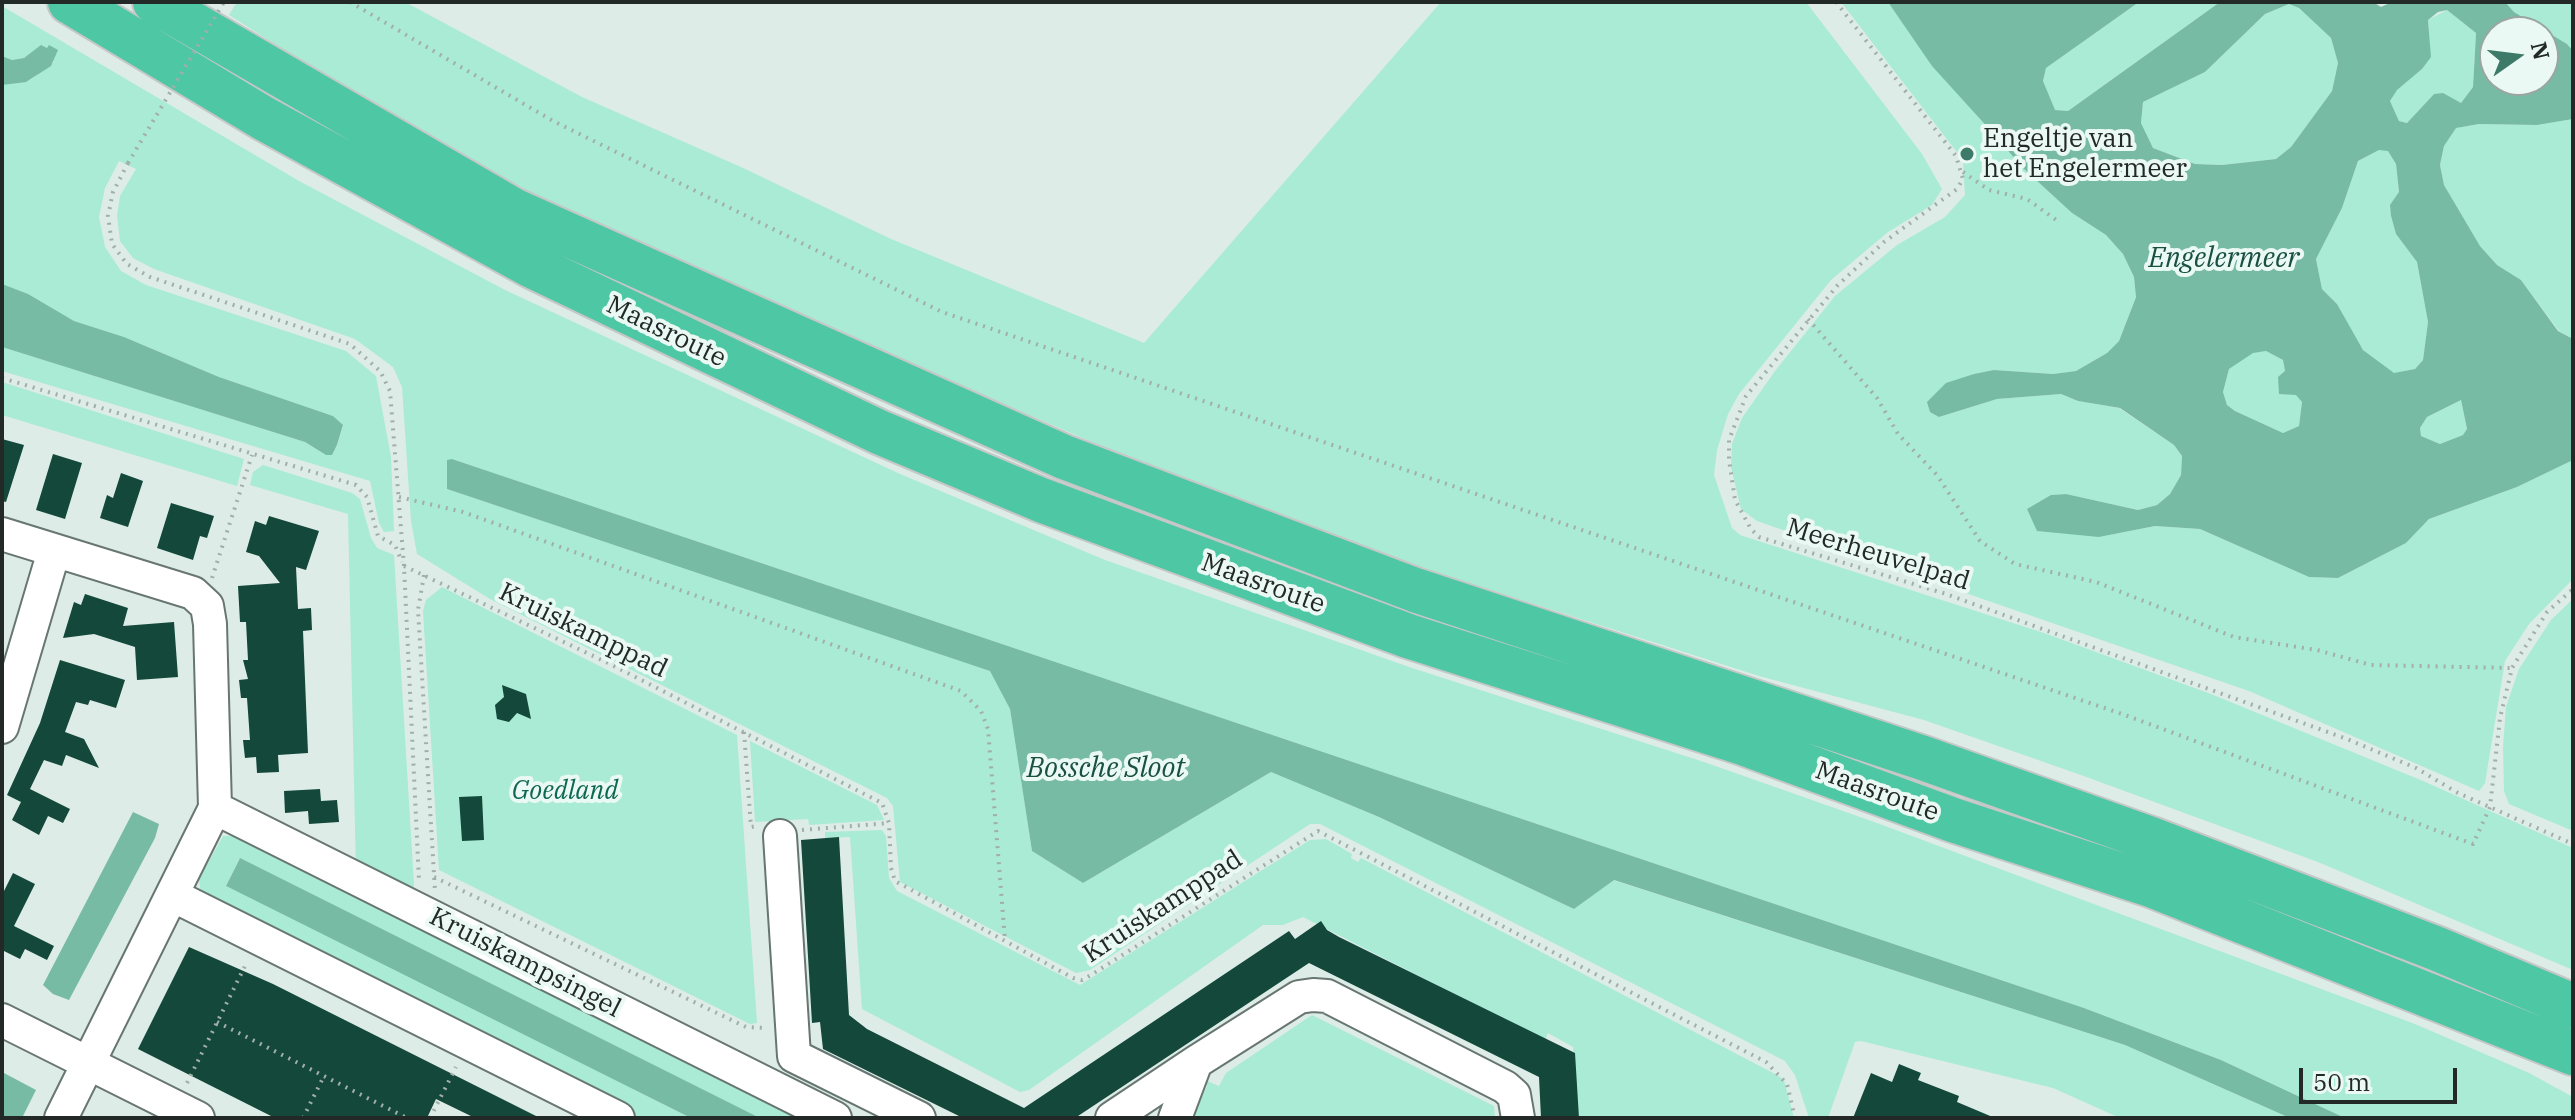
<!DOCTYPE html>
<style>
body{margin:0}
#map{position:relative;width:2575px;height:1120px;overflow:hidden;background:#ddece6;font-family:"IBM Plex Serif",serif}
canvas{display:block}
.frame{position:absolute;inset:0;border:4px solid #232927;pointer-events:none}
.north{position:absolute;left:2479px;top:16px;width:80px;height:80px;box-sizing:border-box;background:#eaf9f4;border:2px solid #9aa6a2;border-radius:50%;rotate:76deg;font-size:22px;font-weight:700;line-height:32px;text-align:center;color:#232927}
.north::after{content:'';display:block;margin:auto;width:28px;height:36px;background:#3d7b68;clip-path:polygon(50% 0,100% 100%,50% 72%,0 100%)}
.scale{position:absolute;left:2299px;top:1068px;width:158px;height:36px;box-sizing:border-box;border:4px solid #232927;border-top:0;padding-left:10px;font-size:24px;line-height:28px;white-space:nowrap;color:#232927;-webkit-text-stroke:6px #eaf9f4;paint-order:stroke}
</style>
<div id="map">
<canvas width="2575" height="1120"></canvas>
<div class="frame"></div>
<div class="north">N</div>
<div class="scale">50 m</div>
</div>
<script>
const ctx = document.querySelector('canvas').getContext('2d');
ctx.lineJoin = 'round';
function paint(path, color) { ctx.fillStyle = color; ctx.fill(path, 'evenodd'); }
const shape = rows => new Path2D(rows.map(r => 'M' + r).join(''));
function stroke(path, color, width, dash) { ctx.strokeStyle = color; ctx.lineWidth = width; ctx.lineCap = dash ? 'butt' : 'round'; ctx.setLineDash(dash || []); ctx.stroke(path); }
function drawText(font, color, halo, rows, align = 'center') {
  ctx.font = font + ' "IBM Plex Serif",serif'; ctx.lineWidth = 8; ctx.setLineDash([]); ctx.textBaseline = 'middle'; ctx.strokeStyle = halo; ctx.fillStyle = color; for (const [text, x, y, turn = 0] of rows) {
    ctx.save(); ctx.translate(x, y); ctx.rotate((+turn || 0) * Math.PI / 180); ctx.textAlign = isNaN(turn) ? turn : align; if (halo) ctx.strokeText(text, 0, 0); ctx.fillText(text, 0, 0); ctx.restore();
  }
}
const green = shape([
 [237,2,405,2,582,97,741,167,891,239,1144,343,1441,2,1806,2,1922,154,1942,189,1932,205,1888,232,1831,280,1739,394,1728,414,1717,450,1714,475,1732,528,1740,535,2044,633,2211,694,2423,781,2573,848,2573,970,2318,862,2081,775,1924,720,1759,676,1390,558,1159,471,804,318,526,190,352,93,229,15],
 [1841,2,1888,2,1981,120,2024,169,2072,213,2106,235,2123,254,2134,277,2136,296,2119,341,2107,353,2076,371,2053,374,1994,370,1939,417,1997,399,2061,394,2078,401,2119,408,2174,445,2182,456,2181,475,2170,494,2157,505,2138,510,2066,494,2051,495,2099,537,2155,526,2200,529,2309,577,2338,578,2406,543,2429,519,2517,487,2573,460,2573,579,2529,624,2505,661,2485,783,2479,791,2249,691,1757,521,1741,509,1731,467,1732,444,1742,418,1775,371,1835,296,1897,245,1945,217,1965,195,1963,160],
 [2139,2,2220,2,2068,111,2054,110,2043,81,2046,68],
 [2505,2,2573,2,2573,51,2567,44,2514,12],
 [2289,4,2299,8,2331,38,2338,63,2332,91,2291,147,2276,159,2222,165,2195,164,2153,148,2141,123,2143,102,2205,72,2265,14],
 [2,6,299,181,505,290,900,474,1105,560,1412,668,1704,762,1877,823,2415,1024,2529,1073,2573,1097,2573,1118,2345,1118,2221,1060,2084,1008,452,459,447,489,991,671,1010,709,1032,851,1083,883,1271,772,1379,817,1574,909,1613,880,2125,1045,2290,1118,2120,1118,2053,1088,1861,1041,1855,1042,1828,1118,1809,1118,1795,1075,1785,1061,1320,824,1310,824,1090,970,1076,973,900,882,893,806,887,798,490,599,417,554,411,521,402,387,393,367,355,339,154,269,133,258,120,241,117,216,120,196,136,169,119,161,105,188,99,217,105,247,121,271,146,285,346,351,376,376,391,457,394,531,384,532,379,523,370,481,2,371,2,347,305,442,326,455,332,455,337,446,343,426,333,416,219,377,124,337,74,321,2,284,2,85,30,80,54,62,43,46,24,58,12,60,2,56],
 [2447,10,2476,33,2473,87,2461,103,2434,94,2407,123,2399,121,2390,101,2397,89,2422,69,2430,47,2428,20],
 [2573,119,2573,339,2559,331,2521,280,2497,265,2480,246,2444,185,2440,165,2444,146,2455,128,2479,124,2537,125],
 [2379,150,2388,150,2396,164,2399,192,2391,216,2396,234,2417,262,2428,322,2423,360,2415,369,2393,374,2363,350,2349,330,2337,304,2322,289,2316,259,2342,208,2358,161],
 [2266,351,2283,360,2302,402,2299,426,2283,433,2235,411,2227,405,2223,392,2229,369,2253,352],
 [2,382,244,459,237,486,2,415],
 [2461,400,2467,430,2463,435,2440,444,2421,436,2420,428,2427,417],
 [263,465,352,493,360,499,371,538,377,548,394,555,414,885,411,899,356,872,348,514,250,485,253,472],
 [442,587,737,735,757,1023,750,1024,439,870,423,611,426,600],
 [2573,599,2573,831,2509,804,2504,791,2503,747,2506,707,2519,669,2551,620],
 [750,741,877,805,884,820,809,825,808,819,755,822],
 [882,830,886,836,889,878,897,891,1080,985,1310,840,1326,839,1352,854,1351,858,1358,862,1361,858,1777,1075,1784,1080,1794,1118,1578,1118,1573,1047,1548,1033,1545,1040,1303,917,1283,925,1263,925,1029,1090,1020,1092,862,1009,850,837,825,838,825,832],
 [223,836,233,836,418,928,424,928,804,1118,760,1118,239,859,226,886,691,1118,636,1118,202,901,199,879],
 [1312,1015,1494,1106,1495,1118,1192,1118,1207,1086,1203,1083,1205,1080,1219,1086,1226,1073]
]);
const water = shape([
 [1888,2,2139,2,2046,68,2043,81,2055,110,2068,111,2220,2,2373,2,2381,7,2392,2,2505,2,2514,12,2567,44,2573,51,2573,119,2537,125,2479,124,2456,128,2444,146,2440,165,2444,185,2480,246,2497,265,2521,280,2558,331,2573,339,2573,460,2517,487,2429,519,2406,543,2338,578,2309,577,2200,529,2155,526,2099,537,2037,531,2027,509,2051,495,2066,494,2138,510,2157,505,2170,494,2181,475,2182,456,2174,445,2120,408,2078,401,2061,394,1997,399,1939,417,1930,412,1927,402,1946,383,1974,374,1994,370,2053,374,2076,371,2107,353,2119,341,2136,297,2134,277,2123,254,2106,235,2072,213,2024,169,1981,120,1932,66],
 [2289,4,2299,8,2331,38,2338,63,2332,91,2291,147,2276,159,2222,165,2195,164,2153,148,2141,123,2143,102,2205,72,2265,14],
 [2447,10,2476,33,2473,87,2461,103,2443,93,2434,94,2407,123,2399,121,2390,101,2397,90,2422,69,2431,57,2428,20,2438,12],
 [2543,32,2543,80,2495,80,2495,32],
 [2379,150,2388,151,2396,164,2399,192,2390,205,2391,216,2396,234,2417,262,2428,322,2423,360,2415,369,2394,373,2363,350,2337,304,2322,289,2316,259,2342,208,2358,161],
 [2266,351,2283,360,2284,365,2285,371,2278,377,2279,394,2296,395,2302,402,2299,426,2283,433,2235,411,2227,405,2223,392,2229,369,2253,353],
 [2461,400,2467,429,2463,435,2440,444,2421,436,2420,428,2427,417],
 [41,45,47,48,49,45,58,50,51,66,26,82,2,85,2,56,12,60,24,58],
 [2,284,28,294,74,321,124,337,219,377,333,416,343,425,337,445,332,455,326,455,305,442,2,347],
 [452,459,2084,1008,2221,1060,2345,1118,2290,1118,2125,1045,1614,880,1574,909,1379,817,1271,772,1083,883,1032,851,1010,709,990,671,447,489,447,460],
 [133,812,159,824,155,838,69,1000,53,994,43,985],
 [240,858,760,1118,691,1118,226,886],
 [4,1073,36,1090,22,1118,2,1118]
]);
const building = shape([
 [2,439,24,445,6,502,2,501],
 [53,454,82,463,65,519,36,510],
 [121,473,143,481,128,527,100,518,107,495,113,498],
 [171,503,214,516,207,538,200,536,193,560,157,548],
 [269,516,319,531,306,570,296,567,298,609,311,608,312,630,303,631,308,753,278,755,279,772,257,773,256,757,245,758,243,740,250,740,247,698,241,698,239,680,248,679,243,660,248,660,246,622,240,622,238,586,280,583,259,556,246,552,255,521,266,525],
 [85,594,128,608,123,626,174,622,178,677,137,680,135,647,94,634,63,638,74,602,81,605],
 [60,660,125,680,116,708,90,700,88,705,76,702,65,732,84,739,99,768,66,755,62,766,44,760,30,789,70,809,63,823,48,816,39,835,12,820,21,802,7,795,40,723],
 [502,685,526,694,531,719,517,713,509,722,497,719,495,705,504,697],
 [320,789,321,801,337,800,339,822,309,824,308,811,285,813,284,791],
 [482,796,484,840,462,841,459,797],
 [839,837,849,1015,867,1029,1024,1108,1289,931,1295,939,1321,921,1327,930,1339,937,1575,1053,1579,1118,1541,1118,1539,1077,1309,963,1075,1118,963,1118,823,1049,820,1022,812,1023,801,840],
 [13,873,35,884,14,926,54,946,47,960,25,949,20,959,2,950,2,895],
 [189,947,273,984,540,1118,475,1118,436,1099,427,1118,275,1118,138,1049],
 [1899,1064,1921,1073,1918,1080,1959,1096,1957,1102,1995,1118,1853,1118,1871,1073,1892,1082]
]);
const path = shape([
 [350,2,553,121,942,312,2125,715,2473,844,2490,807,2500,718,2512,668,2547,612,2573,589],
 [1836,2,1956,156,1963,179,1957,189,1884,242,1837,286,1746,396,1729,440,1729,460,1735,500,1751,529,1759,537,1943,593,2347,739,2416,768,2458,793,2573,844],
 [128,163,113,192,108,216,112,244,127,264,150,277,350,344,380,371,390,391,404,566,419,881],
 [1963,172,1989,190,2027,199,2059,222],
 [1808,319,1877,398,1898,434,1937,475,1980,541,2015,564,2096,582,2234,637,2317,650,2371,665,2512,668],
 [2,378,356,485,367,497,378,536,395,545,402,562],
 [399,497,463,512,961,691,981,711,988,729,1005,940],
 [404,566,608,663,882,803,889,823,891,868,895,881,1073,978,1082,980,1091,975,1318,831,1766,1062,1787,1084,1795,1118],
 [424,575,418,610,435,891],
 [212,578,252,455],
 [744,732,751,827,757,826],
 [802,830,889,823],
 [434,877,746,1027,765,1028],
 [217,1022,407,1118],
 [187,1083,247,962],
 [303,1118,324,1076],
 [430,1118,456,1067]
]);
const minor = shape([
 [2,534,193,593,207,606,210,624,215,808,61,1118],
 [2,727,54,551],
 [215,808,835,1118],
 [780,836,794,1056,919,1118],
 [172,895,618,1118],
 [2,1020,198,1118],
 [1112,1118,1196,1062],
 [1175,1118,1196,1062,1299,997,1313,995,1327,996,1505,1087,1514,1095,1518,1118]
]);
const highway = shape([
 [70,2,263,118,532,266,879,432,1041,500,1408,636,1743,743,1953,820,2151,885,2573,1053],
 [155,2,513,210,1064,457,1415,590,1923,758,2151,839,2435,948,2573,1006]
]);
const pathBridge = shape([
 [128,163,224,2]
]);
const markers = [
 [1967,154,8,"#3d7b68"]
];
const poiNames = [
 ["Engeltje van",1983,139],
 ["het Engelermeer",1983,169]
];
const streetNames = [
 ["Maasroute",666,332,26],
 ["Meerheuvelpad",1878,555,17],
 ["Maasroute",1263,584,20],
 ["Kruiskamppad",583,631,26],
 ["Maasroute",1877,792,20],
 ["Kruiskamppad",1163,907,-33],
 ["Kruiskampsingel",525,963,27]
];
const parkNames = [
 ["Goedland",565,791]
];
const waterNames = [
 ["Engelermeer",2224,259],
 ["Bossche Sloot",1106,769]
];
paint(green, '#a9ebd4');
paint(water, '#78bba5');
paint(building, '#13483a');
stroke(minor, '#687671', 36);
stroke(highway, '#c6c7c7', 48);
stroke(path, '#a2aea9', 4, [2, 6]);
stroke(minor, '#fff', 32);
stroke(highway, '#4ec7a5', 44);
stroke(pathBridge, '#a2aea9', 4, [2, 6]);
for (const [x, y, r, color] of markers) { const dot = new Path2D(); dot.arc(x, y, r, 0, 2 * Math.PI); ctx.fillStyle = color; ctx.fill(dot); stroke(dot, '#eaf9f4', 3); }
drawText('26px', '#232927', '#eaf9f4', poiNames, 'left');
drawText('26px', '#232927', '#eaf9f4', streetNames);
drawText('italic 26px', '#0f6752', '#eaf9f4', parkNames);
drawText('italic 28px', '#195041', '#eaf9f4', waterNames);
</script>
